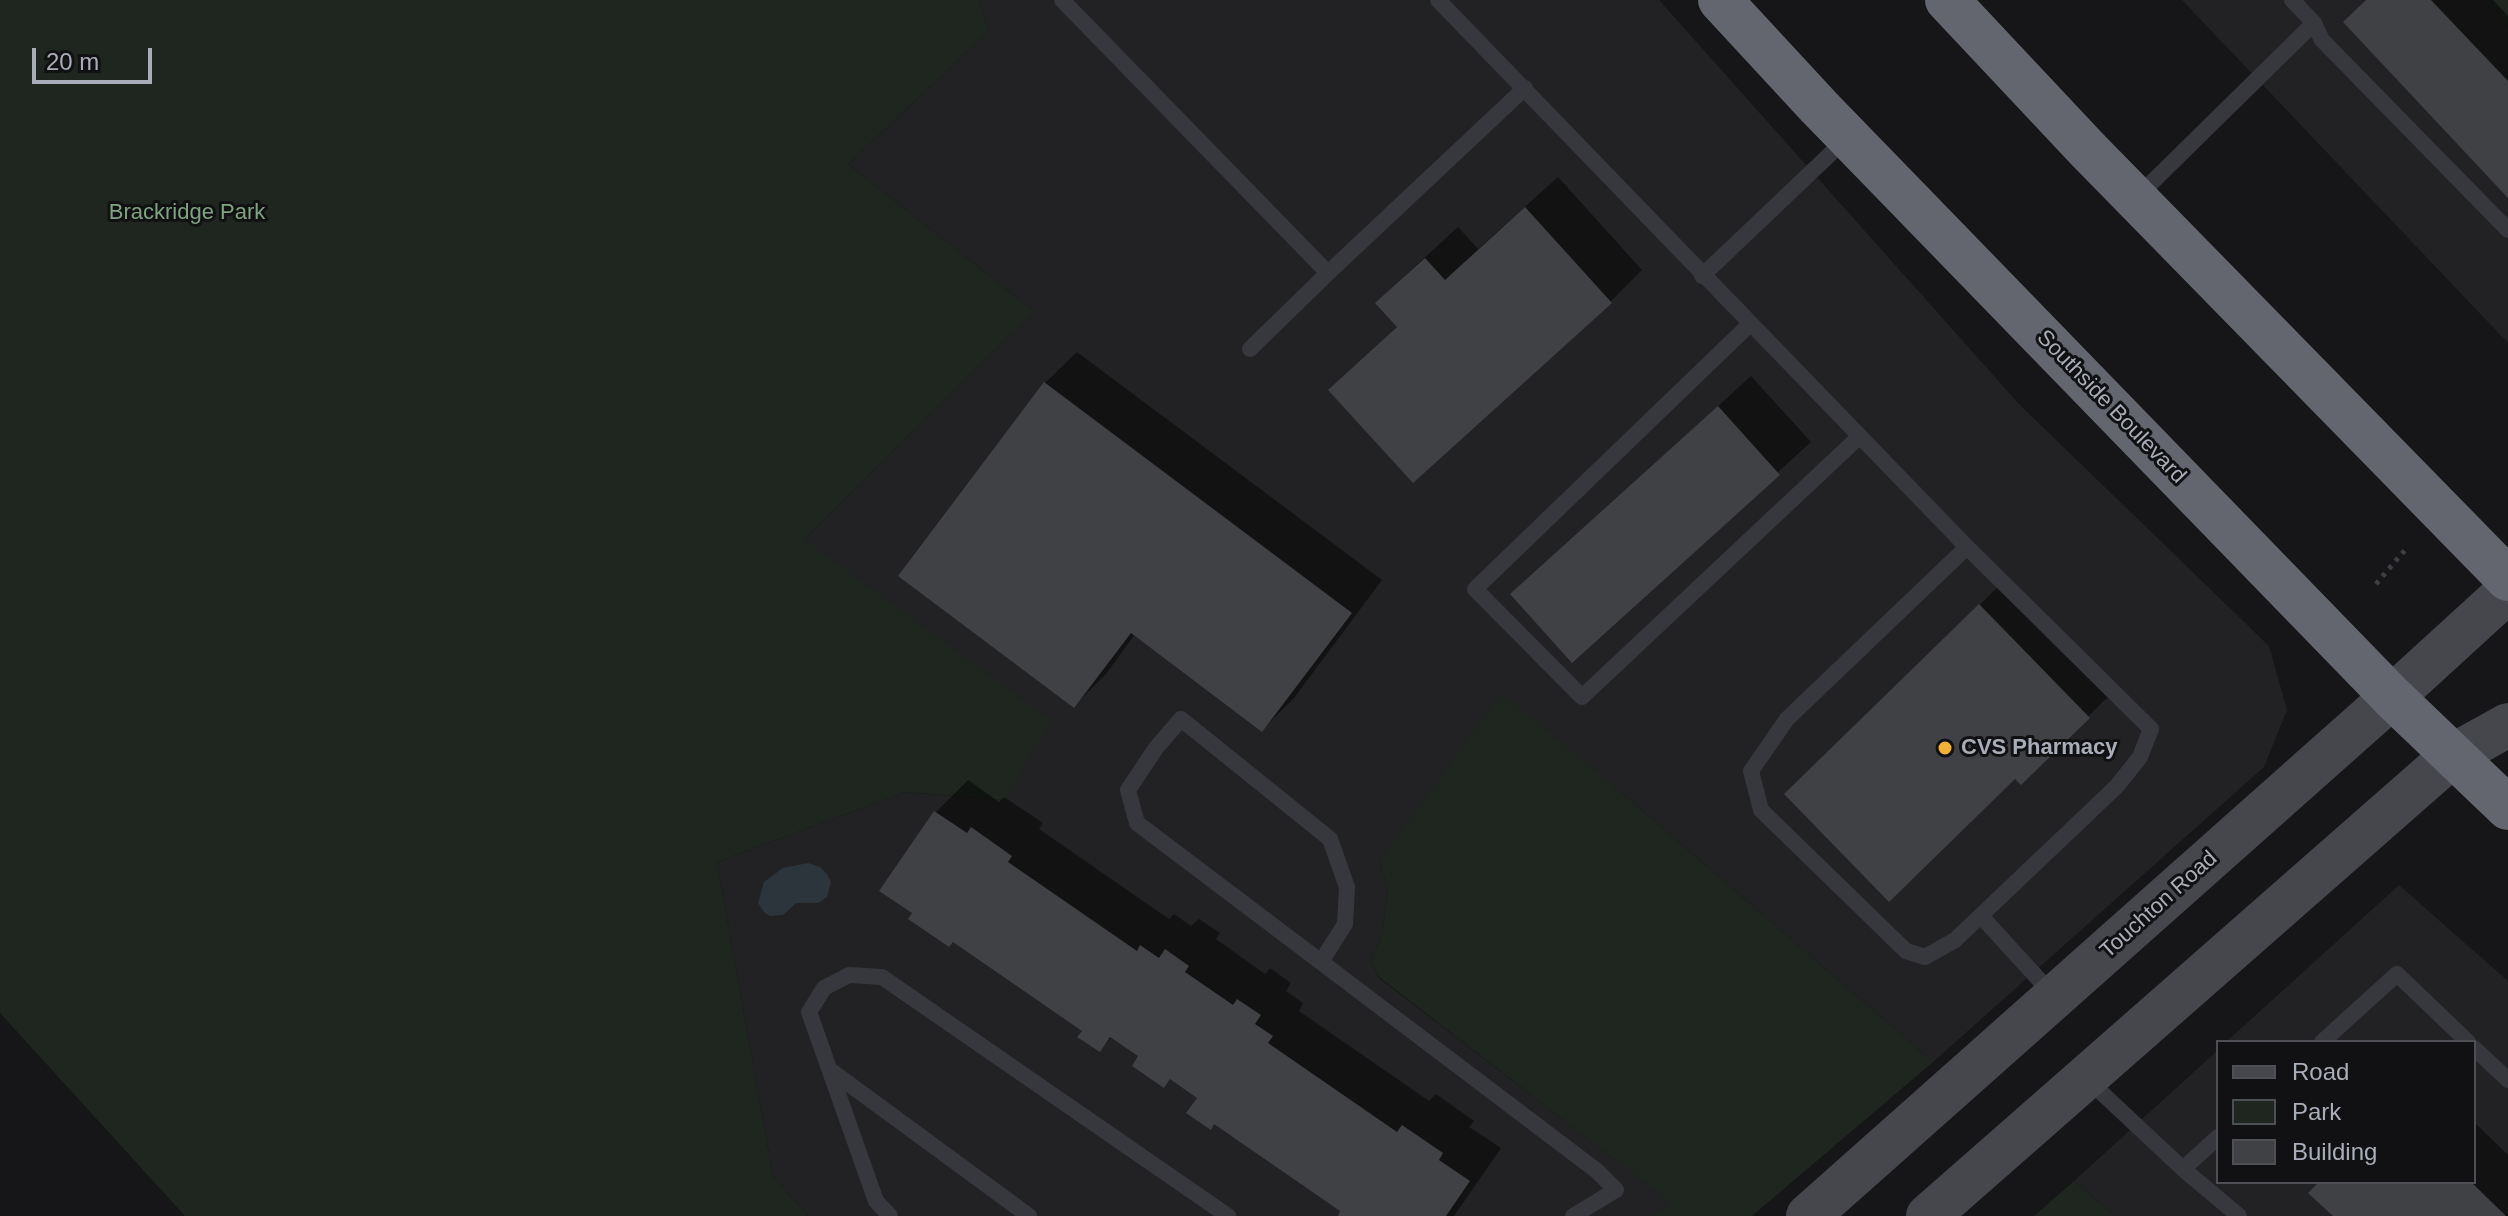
<!DOCTYPE html>
<style>
body{margin:0}
#map{position:relative;width:2508px;height:1216px;overflow:hidden;background:#161618;font-family:Arial,sans-serif}
canvas{display:block}
.legend{position:absolute;left:2216px;top:1040px;width:260px;height:144px;box-sizing:border-box;background:#111113;border:2px solid #4d4f55;margin:0;padding:10px 14px;list-style:none;font-size:24px;color:#a8adb8}
.legend li{display:flex;align-items:center;gap:16px;height:40px}
.legend b{width:40px;border:2px solid #4d4f55}
.scale{position:absolute;left:32px;top:48px;width:120px;height:36px;box-sizing:border-box;border:4px solid #a8adb8;border-top:0;padding-left:10px;font-size:24px;line-height:28px;white-space:nowrap;color:#a8adb8;-webkit-text-stroke:6px #111113;paint-order:stroke}
</style>
<div id="map">
<canvas width="2508" height="1216"></canvas>
<ul class="legend">
<li><b style="height:10px;background:#45474d"></b>Road</li>
<li><b style="height:22px;background:#1e261f"></b>Park</li>
<li><b style="height:22px;background:#404145"></b>Building</li>
</ul>
<div class="scale">20 m</div>
</div>
<script>
const ctx = document.querySelector('canvas').getContext('2d');
ctx.lineJoin = 'round';
function paint(path, color) { ctx.fillStyle = color; ctx.fill(path, 'evenodd'); }
const shape = rows => new Path2D(rows.map(r => 'M' + r).join(''));
function stroke(path, color, width, dash) { ctx.strokeStyle = color; ctx.lineWidth = width; ctx.lineCap = dash ? 'butt' : 'round'; ctx.setLineDash(dash || []); ctx.stroke(path); }
function drawText(font, color, halo, rows, align = 'center') {
  ctx.font = font + ' Arial,sans-serif'; ctx.lineWidth = 6; ctx.setLineDash([]); ctx.textBaseline = 'middle'; ctx.strokeStyle = halo; ctx.fillStyle = color; for (const [text, x, y, turn = 0] of rows) {
    ctx.save(); ctx.translate(x, y); ctx.rotate((+turn || 0) * Math.PI / 180); ctx.textAlign = isNaN(turn) ? turn : align; if (halo) ctx.strokeText(text, 0, 0); ctx.fillText(text, 0, 0); ctx.restore();
  }
}
const built = shape([
 [978,0,1659,0,2019,404,2269,646,2287,710,2264,767,1933,1062,1614,786,1380,861,1388,892,1382,934,1371,961,1379,978,1672,1203,1654,1216,808,1216,773,1176,717,862,905,792,1004,800,805,539,1034,311,848,164,989,31],
 [2182,0,2489,0,2508,27,2508,343],
 [2399,885,2508,981,2508,1216,2115,1216,2074,1181,2218,1050,2218,1182,2474,1182,2474,1042,2226,1042]
]);
const green = shape([
 [0,0,978,0,989,31,848,164,1034,311,805,539,1051,721,1004,800,905,792,717,862,773,1176,808,1216,185,1216,0,1013],
 [2489,0,2508,0,2508,27],
 [1502,693,1614,786,1933,1062,1752,1216,1654,1216,1671,1203,1379,977,1371,961,1382,934,1388,892,1380,861],
 [2074,1181,2115,1216,2034,1216]
]);
const water = shape([
 [808,863,820,867,827,874,831,882,827,897,818,903,796,903,783,915,770,916,764,912,758,903,764,882,783,868]
]);
const shadow = shape([
 [2368,0,2493,0,2508,16,2508,195],
 [1558,177,1642,270,1610,302,1331,390,1399,325,1378,303,1410,271,1458,227,1478,249],
 [1077,352,1382,580,1294,698,1262,730,1135,634,1106,674,1074,706,1045,383],
 [1751,376,1811,442,1572,660,1513,594],
 [2005,580,2113,692,2021,782,2015,776,1812,769],
 [968,780,999,802,1004,797,1043,823,1039,829,1169,919,1174,914,1191,926,1199,919,1220,933,1216,939,1265,974,1270,968,1291,983,1286,991,1303,1003,1299,1011,1429,1101,1436,1094,1474,1121,1469,1127,1501,1148,1454,1216,1340,1216,1343,1211,1200,1097,1171,1078,1164,1086,1141,1056,1113,1036,1099,1050,1084,1030,882,890,936,812],
 [2474,1122,2508,1155,2508,1216,2335,1216,2322,1182,2474,1182]
]);
const building = shape([
 [2366,0,2431,0,2508,81,2508,198,2343,22],
 [1525,207,1612,303,1413,483,1328,390,1397,327,1375,303,1425,258,1445,280],
 [1044,382,1352,613,1262,732,1131,633,1074,708,898,576],
 [1718,406,1780,475,1572,663,1510,594],
 [1979,604,2090,718,2021,785,2015,779,1889,902,1784,794],
 [934,811,967,833,971,827,1012,856,1008,862,1137,951,1140,945,1159,958,1165,949,1189,966,1185,972,1233,1005,1237,999,1261,1015,1255,1024,1273,1036,1268,1043,1397,1132,1402,1125,1443,1153,1439,1160,1470,1181,1446,1216,1338,1216,1340,1211,1214,1124,1211,1130,1186,1113,1197,1098,1170,1079,1164,1088,1132,1066,1138,1056,1110,1037,1100,1052,1077,1037,1082,1031,953,942,949,947,908,919,912,913,879,891],
 [2319,1182,2471,1182,2506,1216,2333,1216,2308,1193]
]);
const path = shape([
 [2376,584,2405,550]
]);
const lane = shape([
 [1062,0,1328,273,1525,88],
 [1438,0,1967,547,2151,729,2140,757,2117,786,1955,940,1925,957,1906,951,1761,810,1751,771,1787,719,1967,547],
 [2292,0,2314,23,2322,40,2508,230],
 [2137,197,2314,23],
 [1702,276,1846,139],
 [1750,324,1475,589,1582,697,1860,436],
 [1250,349,1328,273],
 [1981,916,2054,996],
 [1321,962,1345,924,1347,887,1330,839,1181,719,1156,748,1128,790,1137,823,1321,962,1597,1171,1616,1190,1573,1216],
 [2322,1042,2397,974,2468,1042],
 [2474,1048,2508,1080],
 [830,1070,1029,1216],
 [2088,1080,2183,1169],
 [2218,1137,2183,1169,2239,1216],
 [890,1216,876,1201,809,1012,824,988,849,975,882,977,1228,1216]
]);
const secondary = shape([
 [1808,1216,2392,697,2508,591],
 [1928,1216,2452,756,2508,725]
]);
const highway = shape([
 [1720,0,1819,107,2392,697,2508,808],
 [1947,0,2087,149,2508,579]
]);
const markers = [
 [1945,748,8,"#f2b134"]
];
const parkNames = [
 ["Brackridge Park",187,213]
];
const streetNames = [
 ["Southside Boulevard",2111,407,46],
 ["Touchton Road",2159,905,-42]
];
const poiNames = [
 ["CVS Pharmacy",1961,748]
];
paint(built, '#222225');
paint(green, '#1e261f');
paint(water, '#2c353c');
paint(shadow, '#0007');
paint(building, '#404145');
stroke(path, '#3d3f44', 5, [4, 6]);
stroke(lane, '#37383d', 16);
stroke(secondary, '#45474d', 44);
stroke(highway, '#63666e', 44);
for (const [x, y, r, color] of markers) { const dot = new Path2D(); dot.arc(x, y, r, 0, 2 * Math.PI); ctx.fillStyle = color; ctx.fill(dot); stroke(dot, '#111113', 3); }
drawText('22px', '#7fa381', '#111113', parkNames);
drawText('22px', '#a8adb8', '#111113', streetNames);
drawText('bold 22px', '#a8adb8', '#111113', poiNames, 'left');
</script>
